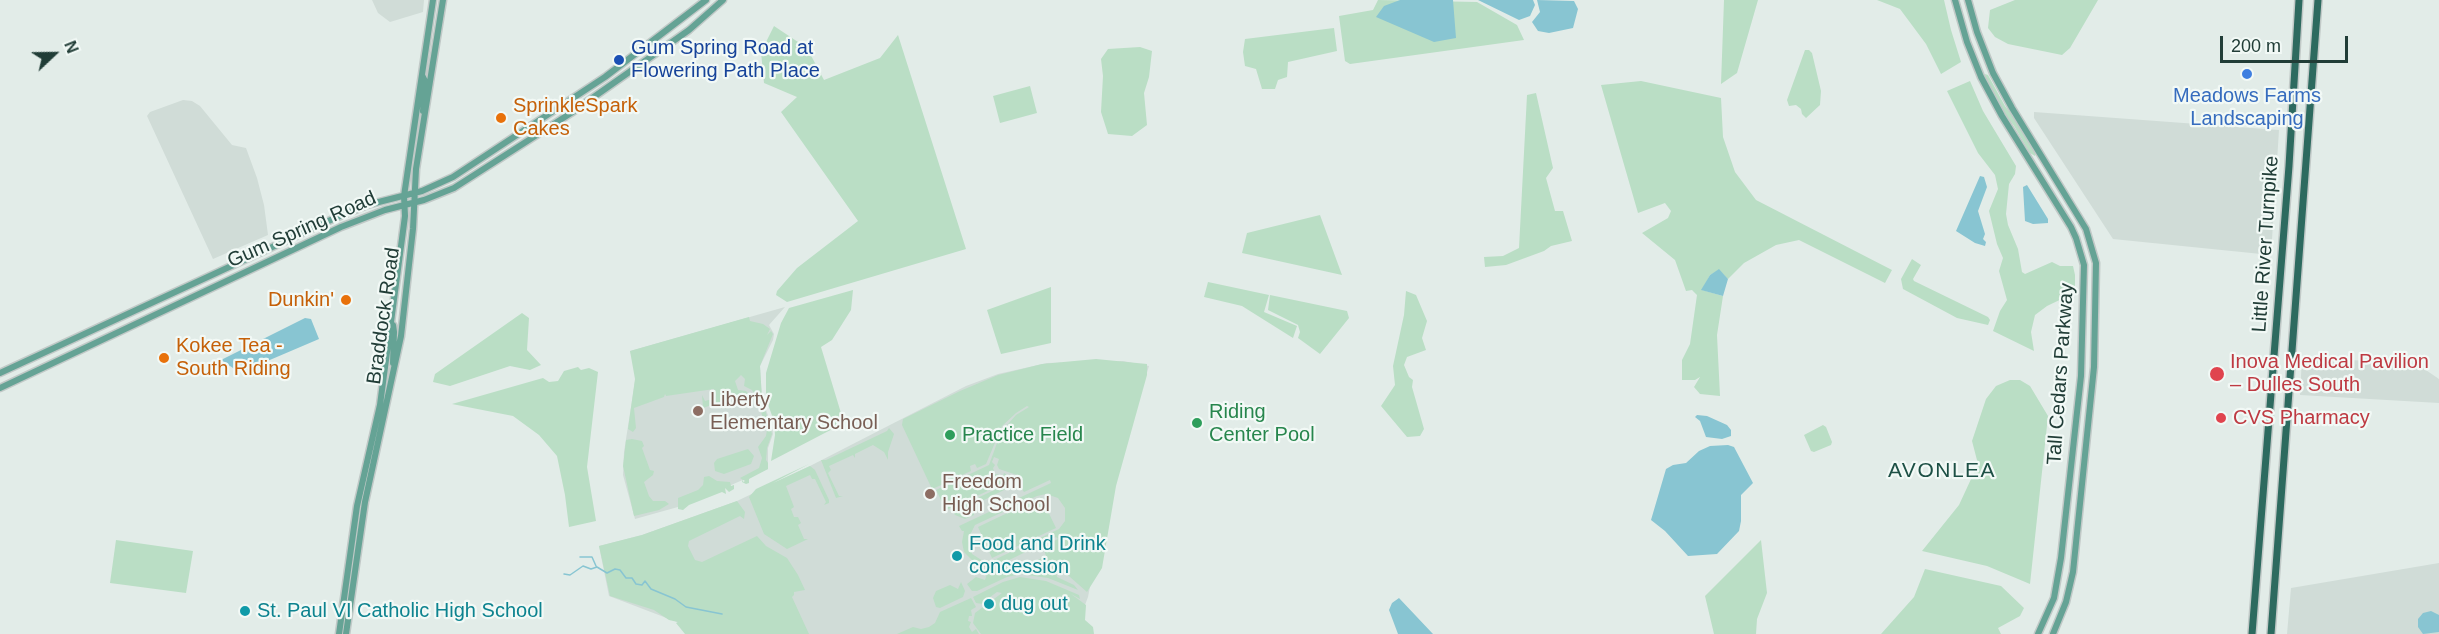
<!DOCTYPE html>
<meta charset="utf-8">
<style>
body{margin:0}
#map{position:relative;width:2439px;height:634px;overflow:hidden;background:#e2ece8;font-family:Arial,sans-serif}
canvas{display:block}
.north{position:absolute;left:24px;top:24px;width:60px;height:60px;-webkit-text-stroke:4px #f2f9f6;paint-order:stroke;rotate:68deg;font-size:16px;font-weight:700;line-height:24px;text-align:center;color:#213d37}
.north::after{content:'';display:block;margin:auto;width:21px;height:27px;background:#213d37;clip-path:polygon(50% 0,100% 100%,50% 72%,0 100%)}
.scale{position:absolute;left:2220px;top:36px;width:128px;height:27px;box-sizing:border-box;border:3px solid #213d37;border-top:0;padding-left:8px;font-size:18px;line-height:21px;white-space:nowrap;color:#213d37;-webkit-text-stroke:4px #f2f9f6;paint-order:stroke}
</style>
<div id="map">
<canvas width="2439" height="634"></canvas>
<div class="north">N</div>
<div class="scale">200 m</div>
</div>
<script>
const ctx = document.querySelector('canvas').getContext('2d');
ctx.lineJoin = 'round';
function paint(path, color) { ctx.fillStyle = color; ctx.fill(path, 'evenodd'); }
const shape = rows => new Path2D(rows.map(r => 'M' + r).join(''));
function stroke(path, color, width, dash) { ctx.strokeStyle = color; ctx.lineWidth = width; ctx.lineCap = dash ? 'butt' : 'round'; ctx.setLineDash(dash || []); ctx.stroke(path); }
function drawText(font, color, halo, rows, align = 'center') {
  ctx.font = font + ' Arial,sans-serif'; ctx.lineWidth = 4.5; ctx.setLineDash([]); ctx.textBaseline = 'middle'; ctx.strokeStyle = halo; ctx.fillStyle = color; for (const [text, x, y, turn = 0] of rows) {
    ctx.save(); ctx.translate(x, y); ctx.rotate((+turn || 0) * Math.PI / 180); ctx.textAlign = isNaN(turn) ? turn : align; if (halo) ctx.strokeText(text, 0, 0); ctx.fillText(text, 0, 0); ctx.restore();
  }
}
const built = shape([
 [372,0,424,0,423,12,390,22,378,13],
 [183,100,192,101,200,106,232,145,246,148,257,178,264,205,268,235,213,259,147,116,150,112],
 [2034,112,2279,130,2271,255,2113,239,2034,118],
 [785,307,769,325,774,334,773,340,760,366,762,399,772,426,773,434,768,448,768,469,685,505,635,519,623,475,624,452,635,381,635,367,630,351],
 [2302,357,2417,364,2439,379,2439,403,2300,395],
 [1123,361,1149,366,1104,513,1088,597,1074,634,794,634,681,627,677,622,609,596,599,546,642,535,737,501,810,466,966,386,998,374,1047,363],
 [2439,563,2439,634,2287,634,2291,588]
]);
const green = shape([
 [1378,0,1477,2,1517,25,1524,40,1350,64,1345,61,1339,16,1373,10],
 [1724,0,1758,0,1737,73,1721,84],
 [1877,0,1944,0,1951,30,1961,62,1941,74,1926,44,1900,9],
 [2015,0,2098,0,2070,48,2062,55,2008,44,1995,37,1988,28,1990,10],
 [774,26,807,48,824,80,880,58,898,35,966,249,787,302,776,295,777,291,797,268,858,221,781,112,797,97,764,83,761,52],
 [1334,28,1337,51,1288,62,1287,77,1278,80,1275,89,1262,89,1256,69,1245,66,1243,52,1245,39],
 [1140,47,1152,51,1149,77,1144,93,1147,125,1132,136,1108,134,1101,112,1103,76,1101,59,1108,49],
 [1805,50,1809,50,1812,53,1821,91,1820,105,1806,118,1802,114,1801,109,1796,105,1789,106,1787,100],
 [1985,74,1988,75,2005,106,2019,124,2036,152,2035,156,2030,153,2014,126,1998,105,1986,82],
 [1641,81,1721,98,1723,137,1735,172,1756,200,1892,270,1885,283,1799,240,1776,245,1744,263,1728,279,1719,270,1710,275,1702,290,1723,296,1717,335,1720,396,1700,394,1694,387,1700,377,1695,380,1682,380,1682,360,1690,344,1697,295,1692,290,1686,291,1675,260,1642,233,1668,218,1671,211,1665,203,1638,213,1601,85],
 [1970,81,1983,111,2016,166,2015,174,2009,184,2006,214,2008,225,2018,249,2022,272,2025,274,2052,262,2060,266,2073,266,2075,275,2075,286,2070,295,2047,306,2035,315,2031,332,2034,351,1993,331,2000,311,2007,300,1999,271,2003,258,1997,244,1989,211,1998,189,1995,175,1978,153,1947,91],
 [1030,86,1037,113,1000,123,993,96],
 [1536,93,1553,168,1546,178,1555,211,1563,211,1572,241,1551,246,1544,251,1506,265,1485,267,1484,257,1503,256,1519,248,1527,95],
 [1320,215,1342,275,1242,253,1247,233],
 [1912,259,1921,265,1913,279,1914,281,1988,317,1990,320,1988,325,1957,318,1903,289,1901,279],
 [1208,282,1269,295,1264,312,1297,326,1293,338,1242,306,1204,297],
 [1051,287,1051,343,1001,354,987,310],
 [853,290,851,310,832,340,821,347,844,423,771,461,775,435,774,421,766,399,766,373,781,323,789,308],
 [1406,291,1416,295,1427,321,1422,338,1426,350,1407,357,1404,365,1409,377,1413,380,1412,387,1424,429,1420,436,1407,437,1381,406,1395,385,1393,366,1404,315],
 [1270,295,1347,311,1349,318,1320,354,1298,338,1300,332,1298,325,1268,310],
 [522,313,529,318,527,350,541,365,530,370,510,366,450,386,433,382,435,374],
 [749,317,750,321,763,324,770,329,767,335,771,331,773,334,760,366,762,399,772,434,767,448,766,460,768,463,768,469,749,479,749,483,746,484,742,482,742,479,743,482,745,481,740,478,759,468,762,458,758,447,766,436,767,430,756,397,752,390,744,386,745,379,741,375,735,381,738,390,746,391,753,399,746,401,743,394,703,408,702,395,705,401,712,399,716,395,714,389,666,396,665,394,664,397,634,408,636,428,633,432,628,429,635,379,630,351],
 [1096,359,1147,364,1147,375,1116,486,1102,568,1087,592,1061,569,1056,572,1057,577,1074,585,1078,590,1048,578,1021,574,1007,577,977,591,972,591,967,584,976,577,985,580,987,574,1014,562,1021,568,1046,556,1044,550,1052,548,1050,543,1058,539,1056,537,997,566,984,567,977,565,964,552,962,542,964,531,962,531,959,526,1051,483,1050,480,1024,492,1022,489,1019,490,1016,484,974,505,974,515,965,519,955,515,952,510,1005,485,1009,475,1016,477,1017,475,999,469,997,465,999,459,994,457,992,462,995,465,993,468,995,474,1003,476,1004,473,1007,475,1003,484,946,510,936,490,989,465,1001,432,1016,415,1029,407,1027,406,1016,413,1002,426,986,464,977,468,975,464,970,466,971,471,951,480,950,476,944,478,946,483,932,489,902,425,903,419,960,391,998,375,1042,364],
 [1046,494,1058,498,1065,508,1065,521,1059,529,994,560,983,561,972,554,968,539,975,525,1037,496],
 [578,367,581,370,589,368,598,372,587,467,596,521,569,527,565,495,557,456,539,435,513,416,452,404,543,378,549,382,558,381,564,371],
 [2010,380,2020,380,2030,386,2048,416,2030,584,1987,566,1922,551,1959,505,1978,464,1972,441,1986,399,1996,386],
 [1823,425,1826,427,1832,442,1831,445,1814,452,1811,451,1804,435],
 [889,428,894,434,888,452,888,460,884,452,873,445,855,454,855,458,853,455,829,466,831,470,828,473,839,496,843,496,836,498,821,460,826,460,887,431],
 [632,439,642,441,644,446,642,448,650,470,654,471,653,475,644,482,649,496,653,501,665,501,669,504,659,510,634,516,623,466,626,440],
 [748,449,754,456,751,464,724,474,715,471,714,463,717,459],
 [809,464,773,483,810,466,815,470,829,500,829,503,824,505,826,502,815,479,812,479,810,475,786,486,794,507,791,509,794,517,798,517,801,523,798,525,804,539,808,539,787,549,764,534,749,497,756,489],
 [709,476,717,481,730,482,731,486,734,485,734,489,729,492,725,488,726,494,722,492,689,505,683,510,678,509,678,498,698,490,703,485,704,477],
 [1041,497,1056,528,992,558,978,527],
 [737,501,745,512,744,519,740,516,689,541,688,546,695,560,702,562,757,536,766,546,787,558,798,575,805,590,794,592,794,595,792,597,809,634,685,634,676,623,678,622,669,620,654,610,610,596,599,546,642,535],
 [116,540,193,551,186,593,110,583],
 [1761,540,1767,593,1757,619,1756,634,1714,634,1705,596],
 [1925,569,2001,586,2024,608,2020,616,1998,628,2001,634,1881,634,1914,597],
 [1020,577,1046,581,1079,595,1080,599,1071,594,1086,605,1085,620,1093,627,1094,634,981,634,973,623,975,613,1002,593,997,592,983,602,983,604,976,603,973,597,1003,582],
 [961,582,965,591,963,597,940,608,936,607,933,598,936,591,950,585,958,589],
 [971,598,976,607,971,610,972,616,969,616,968,621,971,622,969,627,972,632,976,629,979,634,897,634,913,627,921,629,929,627,935,623,940,612]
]);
const water = shape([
 [1400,0,1453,0,1456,38,1434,42,1376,17,1384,6],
 [1478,0,1533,0,1535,5,1530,16,1519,20],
 [1537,0,1574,1,1578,9,1573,28,1549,33,1538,31,1532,22,1540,12],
 [1980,176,1984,177,1987,187,1978,211,1985,234,1983,239,1986,242,1985,246,1975,243,1956,231],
 [2027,185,2048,219,2048,223,2033,224,2025,221,2023,187],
 [1719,269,1728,279,1723,296,1701,290,1710,275],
 [305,318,311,319,319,339,244,371,236,370,221,360],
 [1697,415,1707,416,1727,425,1731,430,1731,436,1722,439,1706,437,1700,421,1695,417],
 [1728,445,1734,447,1753,483,1741,495,1741,521,1739,531,1717,554,1688,556,1665,531,1651,520,1666,469,1673,465,1686,463,1699,451,1710,446],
 [1399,598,1433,634,1398,634,1389,610,1392,603],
 [2431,611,2439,615,2439,632,2423,634,2418,627,2418,619,2423,613]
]);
const stream = shape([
 [580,557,592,557,596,566],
 [564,574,570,575,583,566,591,569,597,567,607,573,615,569,620,570,626,578,632,578,636,584,642,585,645,581,651,589,675,599,686,607,722,614]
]);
const major = shape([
 [1955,0,1967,42,1981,77,2002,116,2071,227,2076,238,2084,265,2081,376,2061,558,2054,598,2038,634],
 [1968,0,1977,32,1993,73,2012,108,2086,229,2096,263,2094,367,2073,572,2066,602,2053,634],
 [422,75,425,81,423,111],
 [393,325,394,332,393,363],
 [0,373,335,218,367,205,422,191,453,177,605,77,706,0],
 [0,388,341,227,385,210,424,200,454,188,571,113,689,30,723,0],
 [339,634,357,506,380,405,405,216,404,196,433,0],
 [346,634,365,502,401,336,413,229,416,169,443,0]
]);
const highway = shape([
 [2252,634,2289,166,2299,0],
 [2271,634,2318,0]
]);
const markers = [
 [619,60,6,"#1a4fb4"],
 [2247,74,6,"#3f7fe0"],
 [501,118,6,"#e8710a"],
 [346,300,6,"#e8710a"],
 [164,358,6,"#e8710a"],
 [2217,374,8,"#e0444e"],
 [698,411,6,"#8d6e63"],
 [2221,418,6,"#e0444e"],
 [1197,423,6,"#2e9e5b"],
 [950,435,6,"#2e9e5b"],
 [930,494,6,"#8d6e63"],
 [957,556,6,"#0f9aa8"],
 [989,604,6,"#0f9aa8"],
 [245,611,6,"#0f9aa8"]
];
const transitNames = [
 ["Gum Spring Road at",631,48],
 ["Flowering Path Place",631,71]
];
const shopNames = [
 ["Meadows Farms",2247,96],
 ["Landscaping",2247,119]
];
const foodNames = [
 ["SprinkleSpark",513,106],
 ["Cakes",513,129],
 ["Dunkin'",334,300,"right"],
 ["Kokee Tea -",176,346],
 ["South Riding",176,369]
];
const streetNames = [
 ["Gum Spring Road",302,230,-24],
 ["Little River Turnpike",2266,244,-86],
 ["Braddock Road",384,316,-82],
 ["Tall Cedars Parkway",2061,374,-86]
];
const healthNames = [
 ["Inova Medical Pavilion",2230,362],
 ["– Dulles South",2230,385],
 ["CVS Pharmacy",2233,418]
];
const educationNames = [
 ["Liberty",710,400],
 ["Elementary School",710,423],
 ["Freedom",942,482],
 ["High School",942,505]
];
const leisureNames = [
 ["Riding",1209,412],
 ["Center Pool",1209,435],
 ["Practice Field",962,435]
];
const cultureNames = [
 ["Food and Drink",969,544],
 ["concession",969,567],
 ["dug out",1001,604],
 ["St. Paul VI Catholic High School",257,611]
];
const neighbourhoodNames = [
 ["AVONLEA",1942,471]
];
paint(built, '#d0dcd7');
paint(green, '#badec5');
paint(water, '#88c5d2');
stroke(stream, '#88c5d2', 1.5);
stroke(major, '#c1c9c7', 9);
stroke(highway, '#c1c9c7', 10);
stroke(major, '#65a395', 6);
stroke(highway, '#2d6a5f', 7);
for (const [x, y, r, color] of markers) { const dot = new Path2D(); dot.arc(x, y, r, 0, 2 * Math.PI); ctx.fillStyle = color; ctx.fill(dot); stroke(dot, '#f2f9f6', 2); }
drawText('20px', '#164399', '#f2f9f6', transitNames, 'left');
drawText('20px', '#366cbe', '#f2f9f6', shopNames);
drawText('20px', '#c56008', '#f2f9f6', foodNames, 'left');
drawText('20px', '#213d37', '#f2f9f6', streetNames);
drawText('20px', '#be3a42', '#f2f9f6', healthNames, 'left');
drawText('20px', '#785e54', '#f2f9f6', educationNames, 'left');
drawText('20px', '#27864d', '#f2f9f6', leisureNames, 'left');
drawText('20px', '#0d838f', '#f2f9f6', cultureNames, 'left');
ctx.letterSpacing = '1.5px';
drawText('21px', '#1d5045', '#f2f9f6', neighbourhoodNames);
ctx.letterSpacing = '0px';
</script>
